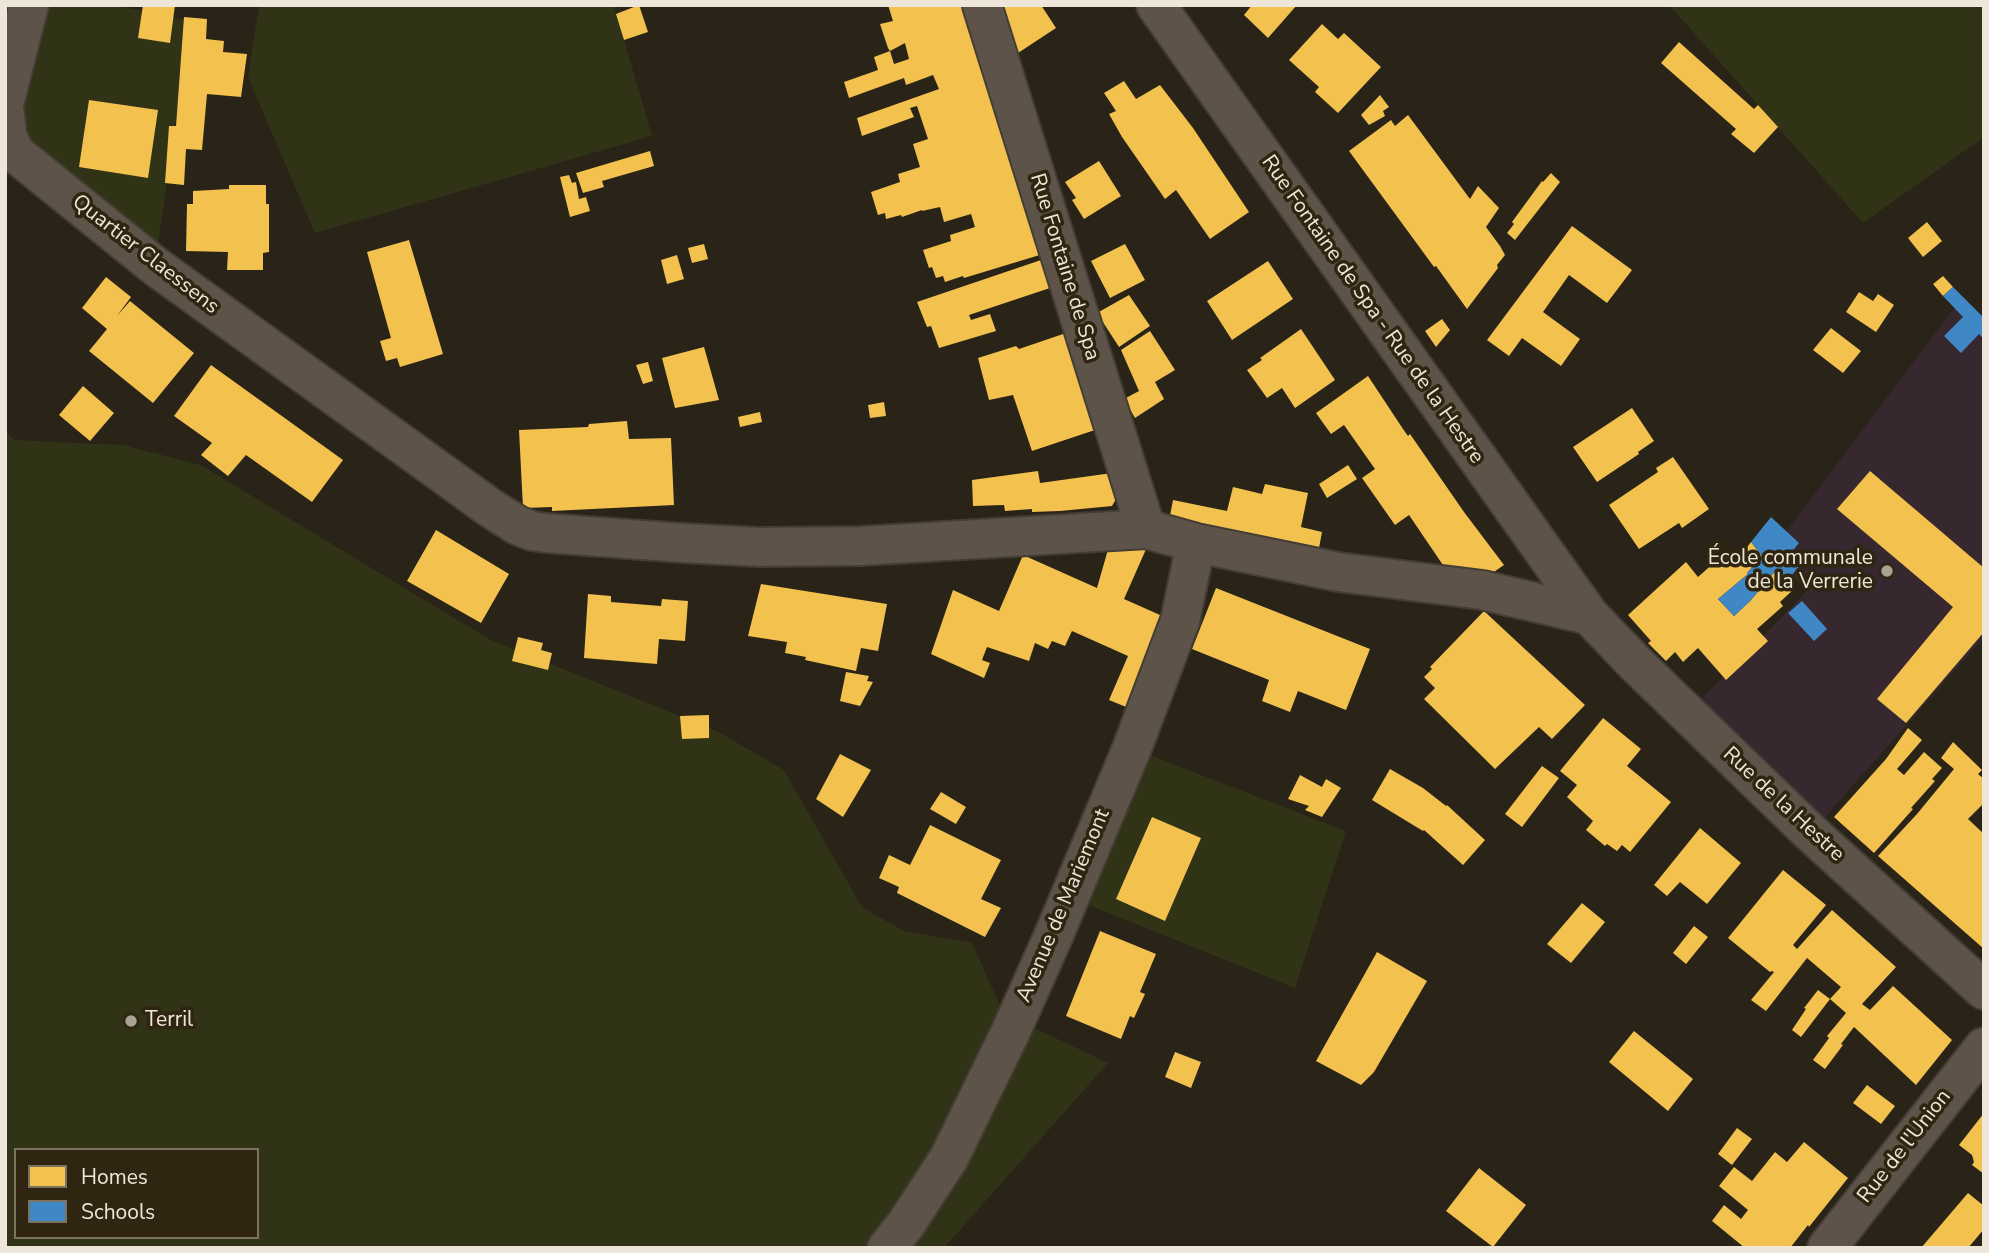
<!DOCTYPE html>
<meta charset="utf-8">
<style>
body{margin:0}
#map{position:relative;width:1989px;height:1253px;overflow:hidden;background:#292318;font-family:"Nunito Sans",sans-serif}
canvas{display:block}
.frame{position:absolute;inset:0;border:7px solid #ede6d9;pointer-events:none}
.legend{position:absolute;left:14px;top:1148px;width:245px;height:91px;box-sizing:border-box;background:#302511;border:2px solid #7c7261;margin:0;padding:9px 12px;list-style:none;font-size:21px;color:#ede6d9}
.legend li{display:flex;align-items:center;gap:14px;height:35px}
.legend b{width:35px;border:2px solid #7c7261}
</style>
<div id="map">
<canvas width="1989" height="1253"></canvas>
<div class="frame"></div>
<ul class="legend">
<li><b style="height:19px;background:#f2c14e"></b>Homes</li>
<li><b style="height:19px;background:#3f88c5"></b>Schools</li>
</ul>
</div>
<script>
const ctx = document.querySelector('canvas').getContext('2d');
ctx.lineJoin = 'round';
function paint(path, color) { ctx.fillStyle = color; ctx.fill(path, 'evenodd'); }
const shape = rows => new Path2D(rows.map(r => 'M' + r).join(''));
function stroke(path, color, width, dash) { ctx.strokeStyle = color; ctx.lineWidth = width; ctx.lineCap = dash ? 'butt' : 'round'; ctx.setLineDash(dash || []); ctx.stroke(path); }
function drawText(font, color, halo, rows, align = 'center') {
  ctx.font = font + ' "Nunito Sans",sans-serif'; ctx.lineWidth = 7; ctx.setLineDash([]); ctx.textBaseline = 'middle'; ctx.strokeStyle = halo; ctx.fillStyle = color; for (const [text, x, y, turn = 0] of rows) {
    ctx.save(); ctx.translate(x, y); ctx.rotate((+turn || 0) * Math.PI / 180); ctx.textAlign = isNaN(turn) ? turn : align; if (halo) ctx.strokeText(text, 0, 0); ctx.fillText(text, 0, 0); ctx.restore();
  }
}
const education = shape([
 [1958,303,1984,330,1984,637,1811,833,1687,714,1806,592,1773,549]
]);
const green = shape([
 [29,5,114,5,190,21,155,266,15,153],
 [259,5,614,5,652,136,315,233,248,77],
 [1669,5,1984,5,1984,137,1863,223],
 [5,429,14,440,123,445,201,465,489,639,719,732,784,770,862,907,904,931,972,943,1011,1030,1016,1019,1108,1063,944,1248,5,1248],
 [16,1150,257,1150,257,1237,16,1237],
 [1147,754,1346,831,1295,988,1069,897]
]);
const homes = shape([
 [143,5,175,5,170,43,138,38],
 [639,5,648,32,624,40,616,14],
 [888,5,963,5,1043,254,964,278,963,276,945,282,943,276,936,278,932,267,929,268,923,250,951,241,950,235,975,227,971,214,944,222,940,207,922,211,922,210,902,217,901,215,886,219,885,213,878,215,871,192,900,182,898,174,920,167,913,144,928,139,917,106,910,108,914,117,862,136,857,118,939,89,933,75,906,85,904,78,849,98,844,82,878,70,874,57,890,51,888,48,880,24,893,21],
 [905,43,909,59,894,64,890,51],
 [998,5,1041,5,1056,28,1018,53],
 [1252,5,1297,5,1268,38,1244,15],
 [184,17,207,19,206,39,224,41,223,52,247,54,241,97,207,94,202,150,186,149,184,185,165,183,169,126,176,126],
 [1322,24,1338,39,1344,33,1381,67,1338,113,1315,92,1319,87,1289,60],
 [1679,42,1754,109,1758,105,1778,127,1754,153,1731,134,1736,129,1661,63],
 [1124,81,1136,99,1160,85,1193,128,1249,212,1210,239,1176,190,1165,199,1122,137,1109,114,1116,111,1104,93],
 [1380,95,1389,107,1383,111,1385,116,1369,125,1361,115],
 [89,100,158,110,148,178,79,167],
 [1408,115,1470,199,1478,186,1499,208,1486,227,1500,246,1505,255,1497,265,1498,268,1467,309,1436,266,1434,267,1349,151,1391,120,1395,126],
 [650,151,654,166,602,181,604,187,583,193,576,173],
 [1099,161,1121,196,1084,219,1072,200,1076,198,1065,182],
 [1551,173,1560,182,1515,240,1507,233,1514,224,1512,222,1542,181,1543,182],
 [569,175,572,183,576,182,579,199,586,197,590,211,570,217,560,177],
 [229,185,266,185,266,204,269,204,269,252,263,253,263,270,227,270,228,252,186,251,187,204,193,204,193,191,229,189],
 [1927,222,1942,241,1923,257,1908,238],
 [1572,226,1632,270,1607,303,1569,275,1543,312,1580,339,1561,366,1522,338,1509,356,1487,340],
 [409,240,443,354,400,367,397,358,386,361,380,341,391,338,367,252],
 [704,244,708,259,692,263,688,248],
 [1125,244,1145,280,1110,298,1091,261],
 [677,255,684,279,667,284,661,260],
 [1044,259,1053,287,969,315,971,320,990,314,996,331,939,348,931,326,927,327,917,302],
 [1268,261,1293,299,1232,340,1207,301],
 [1943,276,1953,287,1943,296,1933,284],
 [106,277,131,297,117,316,130,301,194,353,153,403,89,351,107,329,82,308],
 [1859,292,1873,301,1878,294,1894,305,1876,332,1846,312],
 [1129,295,1150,326,1119,347,1097,313],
 [1442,319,1450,330,1436,347,1425,331],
 [1831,328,1861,351,1843,373,1813,350],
 [1301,329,1335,380,1295,408,1282,388,1267,398,1247,370,1262,360,1260,358],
 [1150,331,1175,370,1155,382,1164,399,1135,418,1124,399,1139,391,1121,350],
 [1066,333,1098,429,1032,451,1013,395,989,400,978,358,1016,346,1019,349],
 [704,347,719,400,675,408,662,358],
 [648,362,653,381,643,384,636,365],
 [211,365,343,460,312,502,246,455,228,476,201,455,212,443,174,416],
 [1368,376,1403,429,1408,436,1410,434,1464,512,1504,565,1481,581,1449,574,1409,515,1395,525,1362,478,1375,469,1344,425,1331,434,1316,413],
 [83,386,114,413,90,441,59,415],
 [884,402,886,416,870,418,868,405],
 [1632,408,1654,441,1638,452,1639,454,1597,482,1573,447],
 [760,412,762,422,740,427,738,417],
 [627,421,629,439,671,438,674,505,552,511,552,507,523,508,519,430,588,427,589,424],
 [1673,457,1709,509,1682,528,1679,523,1639,549,1609,505,1658,472,1656,468],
 [1348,465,1357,479,1327,498,1319,484],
 [1038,471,1040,483,1112,473,1119,494,1112,506,1060,511,1032,512,1032,509,1005,511,1004,505,973,506,972,480],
 [1870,471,1984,568,1984,632,1906,723,1877,699,1953,607,1837,509],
 [1265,484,1308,493,1301,527,1322,532,1317,559,1168,526,1173,500,1227,511,1233,487,1262,494],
 [436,530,509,574,481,623,407,581],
 [1751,542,1762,556,1747,573,1748,574,1718,599,1734,616,1750,601,1776,570,1793,590,1780,602,1783,606,1757,629,1768,641,1726,680,1698,648,1683,662,1675,652,1666,661,1648,643,1651,641,1628,615,1686,562,1698,577,1725,553,1734,564],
 [1109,546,1147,547,1124,599,1169,619,1131,709,1109,700,1128,656,1072,631,1065,646,1052,641,1048,649,1035,643,1029,661,987,647,982,660,990,663,984,678,931,654,953,590,999,611,1023,555,1097,588],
 [761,584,887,604,878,651,861,648,856,671,805,660,806,657,785,653,787,642,748,636],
 [1216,588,1370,649,1346,710,1298,691,1290,712,1262,701,1269,680,1192,649],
 [588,594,611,596,611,602,661,606,662,599,688,601,685,641,659,639,657,664,584,658],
 [1484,611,1585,705,1552,739,1539,727,1495,769,1424,699,1435,688,1424,677,1432,669,1430,667],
 [518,637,543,643,541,650,552,653,548,670,512,661],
 [846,672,869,676,867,681,873,682,860,706,840,701],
 [709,715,709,738,682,739,680,716],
 [1603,718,1641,749,1627,766,1671,802,1630,852,1622,845,1617,851,1607,844,1605,846,1586,830,1593,821,1567,797,1577,785,1560,771],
 [1908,728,1922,740,1897,769,1904,775,1924,752,1942,768,1932,779,1935,781,1911,808,1913,809,1874,853,1834,817,1886,759],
 [1953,742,1982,770,1978,774,1984,779,1984,803,1968,819,1984,834,1984,949,1878,856,1917,814,1954,769,1941,758],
 [840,754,871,770,843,817,816,799],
 [1542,766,1559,778,1522,827,1505,814],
 [1390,769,1423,788,1446,806,1447,805,1485,840,1463,865,1424,830,1423,831,1372,800],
 [1300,775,1322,787,1326,779,1341,788,1322,817,1305,810,1309,806,1288,799],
 [941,792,966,807,956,824,930,809],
 [1152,817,1201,838,1165,921,1116,899],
 [930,825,1001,860,981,899,1001,908,985,937,897,893,899,887,879,878,889,855,910,865],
 [1700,828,1741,863,1707,904,1680,882,1667,896,1654,885],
 [1783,870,1826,905,1793,945,1797,949,1832,910,1896,967,1862,1004,1870,1010,1893,986,1952,1040,1916,1085,1854,1027,1841,1044,1843,1045,1825,1069,1813,1060,1829,1038,1827,1036,1846,1013,1830,999,1841,987,1807,958,1766,1011,1751,1000,1774,972,1772,971,1770,972,1728,938],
 [1582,903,1605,922,1571,963,1547,944],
 [1694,926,1708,937,1686,964,1673,953],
 [1100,931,1156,954,1140,992,1145,994,1134,1018,1130,1016,1121,1039,1066,1016],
 [1377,952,1427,981,1374,1072,1361,1085,1316,1061],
 [1818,990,1830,999,1801,1037,1792,1030,1806,1009,1804,1008],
 [1634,1031,1693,1079,1668,1111,1609,1062],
 [1175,1052,1201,1062,1191,1088,1165,1077],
 [1867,1085,1895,1106,1881,1124,1853,1103],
 [1984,1113,1984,1174,1972,1165,1974,1162,1972,1155,1959,1145],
 [1737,1128,1752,1139,1732,1165,1718,1154],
 [1804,1142,1848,1178,1809,1227,1808,1225,1790,1248,1745,1248,1712,1221,1724,1205,1741,1219,1748,1210,1719,1186,1734,1167,1752,1181,1775,1152,1787,1162],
 [1479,1168,1526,1205,1493,1247,1446,1211],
 [1968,1193,1984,1206,1984,1229,1968,1248,1921,1248]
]);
const schools = shape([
 [1953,287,1984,318,1984,339,1979,334,1961,353,1944,336,1963,317,1943,296],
 [1771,517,1799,543,1790,554,1801,564,1786,582,1776,570,1750,601,1734,616,1718,599,1748,574,1747,573,1762,556,1751,542],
 [1802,601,1827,629,1814,641,1788,613]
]);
const minor = shape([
 [982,5,1146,529],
 [1156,5,1589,615,1636,664,1811,833,1984,990],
 [5,100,29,5],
 [5,114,7,136,15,153,155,266,489,507,517,525,532,531,546,533,683,543,759,547,861,546,1146,529,1196,543,1338,572,1482,590,1589,615],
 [887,1248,906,1224,949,1158,1011,1031,1053,937,1132,748,1180,621,1196,543],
 [1827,1248,1984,1047]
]);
const markers = [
 [1887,571,7,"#a8a295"],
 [131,1021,7,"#a8a295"]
];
const streetNames = [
 ["Quartier Claessens",145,255,38],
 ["Rue Fontaine de Spa",1064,267,73],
 ["Rue Fontaine de Spa - Rue de la Hestre",1372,310,55],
 ["Rue de la Hestre",1783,805,43],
 ["Avenue de Mariemont",1064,906,-67],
 ["Rue de l'Union",1905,1147,-52]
];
const poiNames = [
 ["École communale",1873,559],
 ["de la Verrerie",1873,583],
 ["Terril",145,1021,"left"]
];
paint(education, '#37282f');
paint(green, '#303315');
paint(homes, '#f2c14e');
paint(schools, '#3f88c5');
stroke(minor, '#433d35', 42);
stroke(minor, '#5e5348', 38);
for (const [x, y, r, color] of markers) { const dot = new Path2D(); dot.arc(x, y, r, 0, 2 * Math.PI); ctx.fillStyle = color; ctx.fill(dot); stroke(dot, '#302511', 2.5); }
drawText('21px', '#ede6d9', '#302511', streetNames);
drawText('21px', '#ede6d9', '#302511', poiNames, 'right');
</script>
